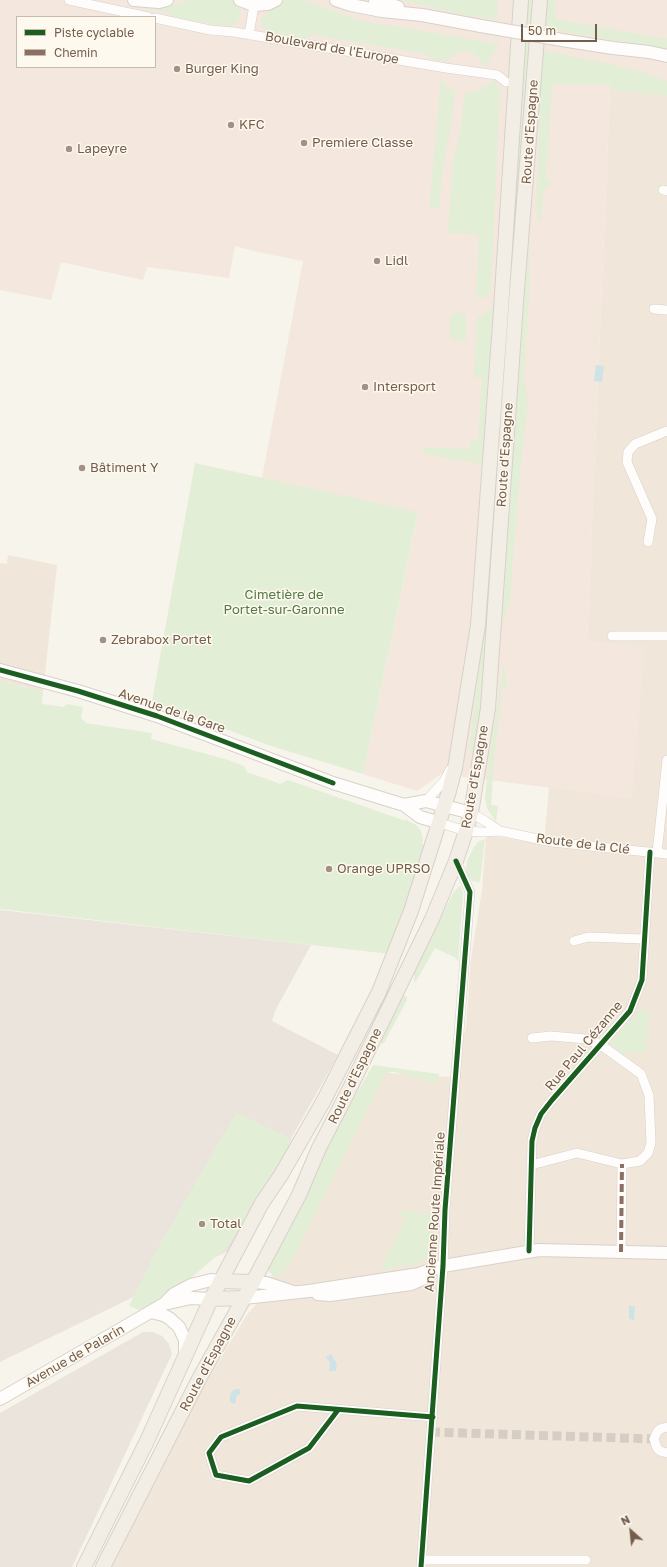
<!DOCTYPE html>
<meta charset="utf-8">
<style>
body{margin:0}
#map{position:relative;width:667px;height:1567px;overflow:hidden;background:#f7f4ec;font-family:"Golos Text",sans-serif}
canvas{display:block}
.legend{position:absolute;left:16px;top:16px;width:140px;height:52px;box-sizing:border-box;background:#fef9ee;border:1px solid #c7bbae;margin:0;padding:5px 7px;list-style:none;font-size:12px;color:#745d4d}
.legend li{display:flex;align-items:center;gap:8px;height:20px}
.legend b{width:20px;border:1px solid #c7bbae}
.north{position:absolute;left:611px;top:1511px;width:40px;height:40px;-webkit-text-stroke:3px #fef9ee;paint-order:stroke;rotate:333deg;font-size:11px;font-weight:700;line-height:16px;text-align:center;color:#745d4d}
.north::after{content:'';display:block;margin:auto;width:14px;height:18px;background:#745d4d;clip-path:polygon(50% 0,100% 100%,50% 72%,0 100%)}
.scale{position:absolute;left:521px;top:24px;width:76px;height:18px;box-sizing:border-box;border:2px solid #745d4d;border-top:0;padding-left:5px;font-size:12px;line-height:14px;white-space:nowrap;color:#745d4d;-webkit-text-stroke:3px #fef9ee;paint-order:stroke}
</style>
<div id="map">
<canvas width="667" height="1567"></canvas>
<ul class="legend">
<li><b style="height:5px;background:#1b5e20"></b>Piste cyclable</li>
<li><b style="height:5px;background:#8d6e63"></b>Chemin</li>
</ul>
<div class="north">N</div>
<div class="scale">50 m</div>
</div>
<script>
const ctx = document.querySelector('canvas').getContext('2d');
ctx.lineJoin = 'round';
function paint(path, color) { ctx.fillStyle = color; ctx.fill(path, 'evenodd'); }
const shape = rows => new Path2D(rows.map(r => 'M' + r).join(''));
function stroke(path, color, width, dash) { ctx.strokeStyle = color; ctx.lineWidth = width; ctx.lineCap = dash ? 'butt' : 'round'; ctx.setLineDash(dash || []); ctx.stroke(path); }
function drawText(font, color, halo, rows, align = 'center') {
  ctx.font = font + ' "Golos Text",sans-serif'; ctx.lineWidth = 3; ctx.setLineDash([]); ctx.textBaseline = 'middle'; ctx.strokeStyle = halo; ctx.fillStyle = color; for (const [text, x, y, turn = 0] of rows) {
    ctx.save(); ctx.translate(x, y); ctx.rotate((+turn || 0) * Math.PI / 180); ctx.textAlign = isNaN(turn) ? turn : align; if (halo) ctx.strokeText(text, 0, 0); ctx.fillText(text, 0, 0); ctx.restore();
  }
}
const residential = shape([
 [610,89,667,96,667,1567,103,1567,149,1478,246,1316,258,1302,374,1072,450,1077,466,1028,471,959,482,890,486,835,544,844,549,787,632,798,587,641],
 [8,555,57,565,43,692,0,681,0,563,7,564]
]);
const commercial = shape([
 [0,0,667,0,667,96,610,89,587,641,645,646,632,798,441,774,417,791,363,774,418,513,262,478,303,261,262,253,235,246,229,278,147,267,143,280,61,262,51,300,0,290],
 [17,17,155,17,155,67,17,67]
]);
const industrial = shape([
 [0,910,311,945,275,1011,272,1021,338,1055,228,1251,0,1362],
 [143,1332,153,1332,162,1336,169,1344,172,1354,72,1567,0,1567,0,1413]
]);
const green = shape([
 [192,0,234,0,239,7,241,14,239,20,234,25,223,26,173,17,171,13,130,6,130,4,164,7],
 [286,0,303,0,358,20,499,44,486,66,474,53,465,51,456,53,447,61,432,60,427,54,314,35,303,39,269,33,263,28,261,22,262,17,277,5],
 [401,0,498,0,497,19,459,14],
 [527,0,533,0,532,15,483,694,476,752,473,753,469,751,483,636],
 [546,0,556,0,555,19,667,39,667,48,652,47,542,27],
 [541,50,605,63,642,72,667,81,667,96,610,89,610,84,552,84,546,180,553,181,543,191,541,222,537,219,536,214],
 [441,78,448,88,455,91,450,135,443,165,439,209,429,209],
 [495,80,500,92,491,287,489,293,485,297,480,299,476,297,479,235,448,233,453,163,461,127,464,94,479,90],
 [529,239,530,285,524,375,528,402,518,494,510,601,499,636],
 [496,306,483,464,424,454,423,447,469,449,470,441,478,441,482,378,474,377,477,317,484,315],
 [453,313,464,313,466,316,466,339,463,341,452,340,450,337,450,316],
 [195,463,418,512,363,774,271,746,152,701],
 [504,663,507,685,506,689,502,689,494,761,491,805,498,806,496,822,487,808,485,798,490,749],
 [0,681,43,692,42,702,43,704,64,707,67,704,83,707,81,718,86,723,152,733,151,739,225,759,244,766,247,772,270,780,280,784,288,780,406,821,405,819,416,825,421,831,423,838,422,844,428,846,390,954,0,909],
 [485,839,480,882,472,881,467,875,466,868,468,859,474,847,478,842],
 [459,886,461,887,463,893,458,962,456,958,435,948,415,983,414,979,414,972,452,895],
 [403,995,407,997,407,1000,384,1043,382,1044,380,1043,380,1041,401,997],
 [639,1010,649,1010,646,1053,625,1052,625,1056,612,1046,610,1044],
 [373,1065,439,1074,437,1083,395,1072,390,1072,385,1075,292,1260,282,1274,274,1276,269,1272,269,1265,319,1159],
 [236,1113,292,1139,274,1177,226,1248,191,1278,152,1304,139,1310,129,1306,153,1256],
 [401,1211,434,1214,437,1215,434,1251,428,1259,384,1270,382,1269,382,1266,406,1218,399,1214]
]);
const water = shape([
 [596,365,604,366,602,382,594,381],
 [629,1306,635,1306,634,1320,629,1319],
 [331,1354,337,1364,336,1371,329,1371,330,1363,326,1357],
 [236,1389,239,1389,241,1393,236,1397,236,1402,233,1404,230,1402,230,1396,232,1391]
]);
const streetTunnel = shape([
 [431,1432,654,1439]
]);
const street = shape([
 [69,0,148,17],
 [155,18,210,30,234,32,446,68,497,75,506,82],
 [249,35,254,5],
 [663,190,667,191],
 [654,309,667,310],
 [648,542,652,519,627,462,628,452,635,444,667,431],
 [612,636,667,636],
 [426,801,444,781,450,770],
 [471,813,485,821,500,831],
 [440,823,466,831,482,832,500,831,552,842,667,854],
 [657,853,667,760],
 [574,941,588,937,644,939],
 [531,1165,577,1153,622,1164,640,1161,648,1153,651,1143,649,1095,641,1074,601,1045,586,1039,551,1036,532,1038],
 [529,1251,532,1141,535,1128,541,1114,552,1100,630,1011,642,980,650,852],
 [621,1252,622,1164],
 [338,1410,309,1448,249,1481,216,1475,209,1453,221,1437,297,1406,433,1417],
 [667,1427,660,1429,657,1432,654,1439,657,1448,660,1451,667,1453],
 [422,1560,586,1560],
 [421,1567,443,1266,445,1210,470,892,456,861]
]);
const secondary = shape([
 [134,0,159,2,167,0],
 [240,0,254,5,268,4,276,0],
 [336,0,351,5,382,11,422,15,481,26],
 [375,0,398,7],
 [568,41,613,48,649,52,667,56],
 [0,670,78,691,157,716,333,783,404,805,426,801,471,813],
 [404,805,420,817,440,823],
 [253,1282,266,1283,293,1292],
 [318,1294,330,1295,411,1284,429,1276],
 [244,1298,309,1291,419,1274,443,1266,539,1250,667,1253],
 [166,1302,174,1294,191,1285,211,1280,221,1281],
 [151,1312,163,1315,169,1318,179,1327,185,1340,185,1355],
 [0,1399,164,1304,191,1298,211,1299]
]);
const primary = shape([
 [221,1281,253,1282],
 [211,1299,244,1298],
 [84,1567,147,1441,211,1299,262,1203,281,1175,323,1102,379,992,411,911,449,791,455,768,478,625,500,324,521,0],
 [103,1567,199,1379,253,1282,299,1195,319,1148,348,1092,432,919,456,861,466,831,471,813,488,708,516,303,540,0]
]);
const secondaryBridge = shape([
 [481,26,568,41]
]);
const quiet = shape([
 [621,1252,622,1164]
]);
const cycleway = shape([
 [0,670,78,691,157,716,333,783],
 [529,1251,532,1141,535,1128,541,1114,552,1100,630,1011,642,980,650,852],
 [338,1410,309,1448,249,1481,216,1475,209,1453,221,1437,297,1406,433,1417],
 [421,1567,443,1266,445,1210,470,892,456,861]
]);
const markers = [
 [177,69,4,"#a29285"],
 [231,125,4,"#a29285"],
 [304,143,4,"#a29285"],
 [69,149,4,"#a29285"],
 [377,261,4,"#a29285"],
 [365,387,4,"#a29285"],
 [82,468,4,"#a29285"],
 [103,640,4,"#a29285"],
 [329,869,4,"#a29285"],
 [202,1224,4,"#a29285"]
];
const streetNames = [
 ["Boulevard de l'Europe",332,48,10],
 ["Route d'Espagne",530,132,-86],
 ["Route d'Espagne",505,455,-86],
 ["Avenue de la Gare",172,711,19],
 ["Route d'Espagne",475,777,-80],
 ["Route de la Clé",583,844,7],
 ["Rue Paul Cézanne",584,1046,-50],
 ["Route d'Espagne",355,1076,-64],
 ["Ancienne Route Impériale",435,1212,-86],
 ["Avenue de Palarin",75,1356,-30],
 ["Route d'Espagne",208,1364,-62]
];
const poiNames = [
 ["Burger King",185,69],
 ["KFC",239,125],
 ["Premiere Classe",312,143],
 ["Lapeyre",77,149],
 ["Lidl",385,261],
 ["Intersport",373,387],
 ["Bâtiment Y",90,468],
 ["Zebrabox Portet",111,640],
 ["Orange UPRSO",337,869],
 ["Total",210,1224]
];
const parkNames = [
 ["Cimetière de",284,595],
 ["Portet-sur-Garonne",284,610]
];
paint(residential, '#f0e7da');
paint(commercial, '#f4e7dd');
paint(industrial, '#eae4dd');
paint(green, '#e3eed7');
paint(water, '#cee3e6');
stroke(streetTunnel, '#d6cec4', 9, [9, 4.5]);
stroke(street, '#d6d1ca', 10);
stroke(secondary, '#d7d1ca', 14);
stroke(primary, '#d8d1ca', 16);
stroke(street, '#fefdfc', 9);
stroke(secondary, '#fefdfc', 12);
stroke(primary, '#f2eee6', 14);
stroke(secondaryBridge, '#d7d1ca', 14, []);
stroke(secondaryBridge, '#fefdfc', 12);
stroke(quiet, '#8d6e63', 4, [8, 4]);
stroke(cycleway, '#1b5e20', 5);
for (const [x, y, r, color] of markers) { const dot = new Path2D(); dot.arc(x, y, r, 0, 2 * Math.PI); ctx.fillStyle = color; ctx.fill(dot); stroke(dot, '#fef9ee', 1.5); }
drawText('13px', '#745d4d', '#fef9ee', streetNames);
drawText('13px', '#745d4d', '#fef9ee', poiNames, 'left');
drawText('13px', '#527945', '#fef9ee', parkNames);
</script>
